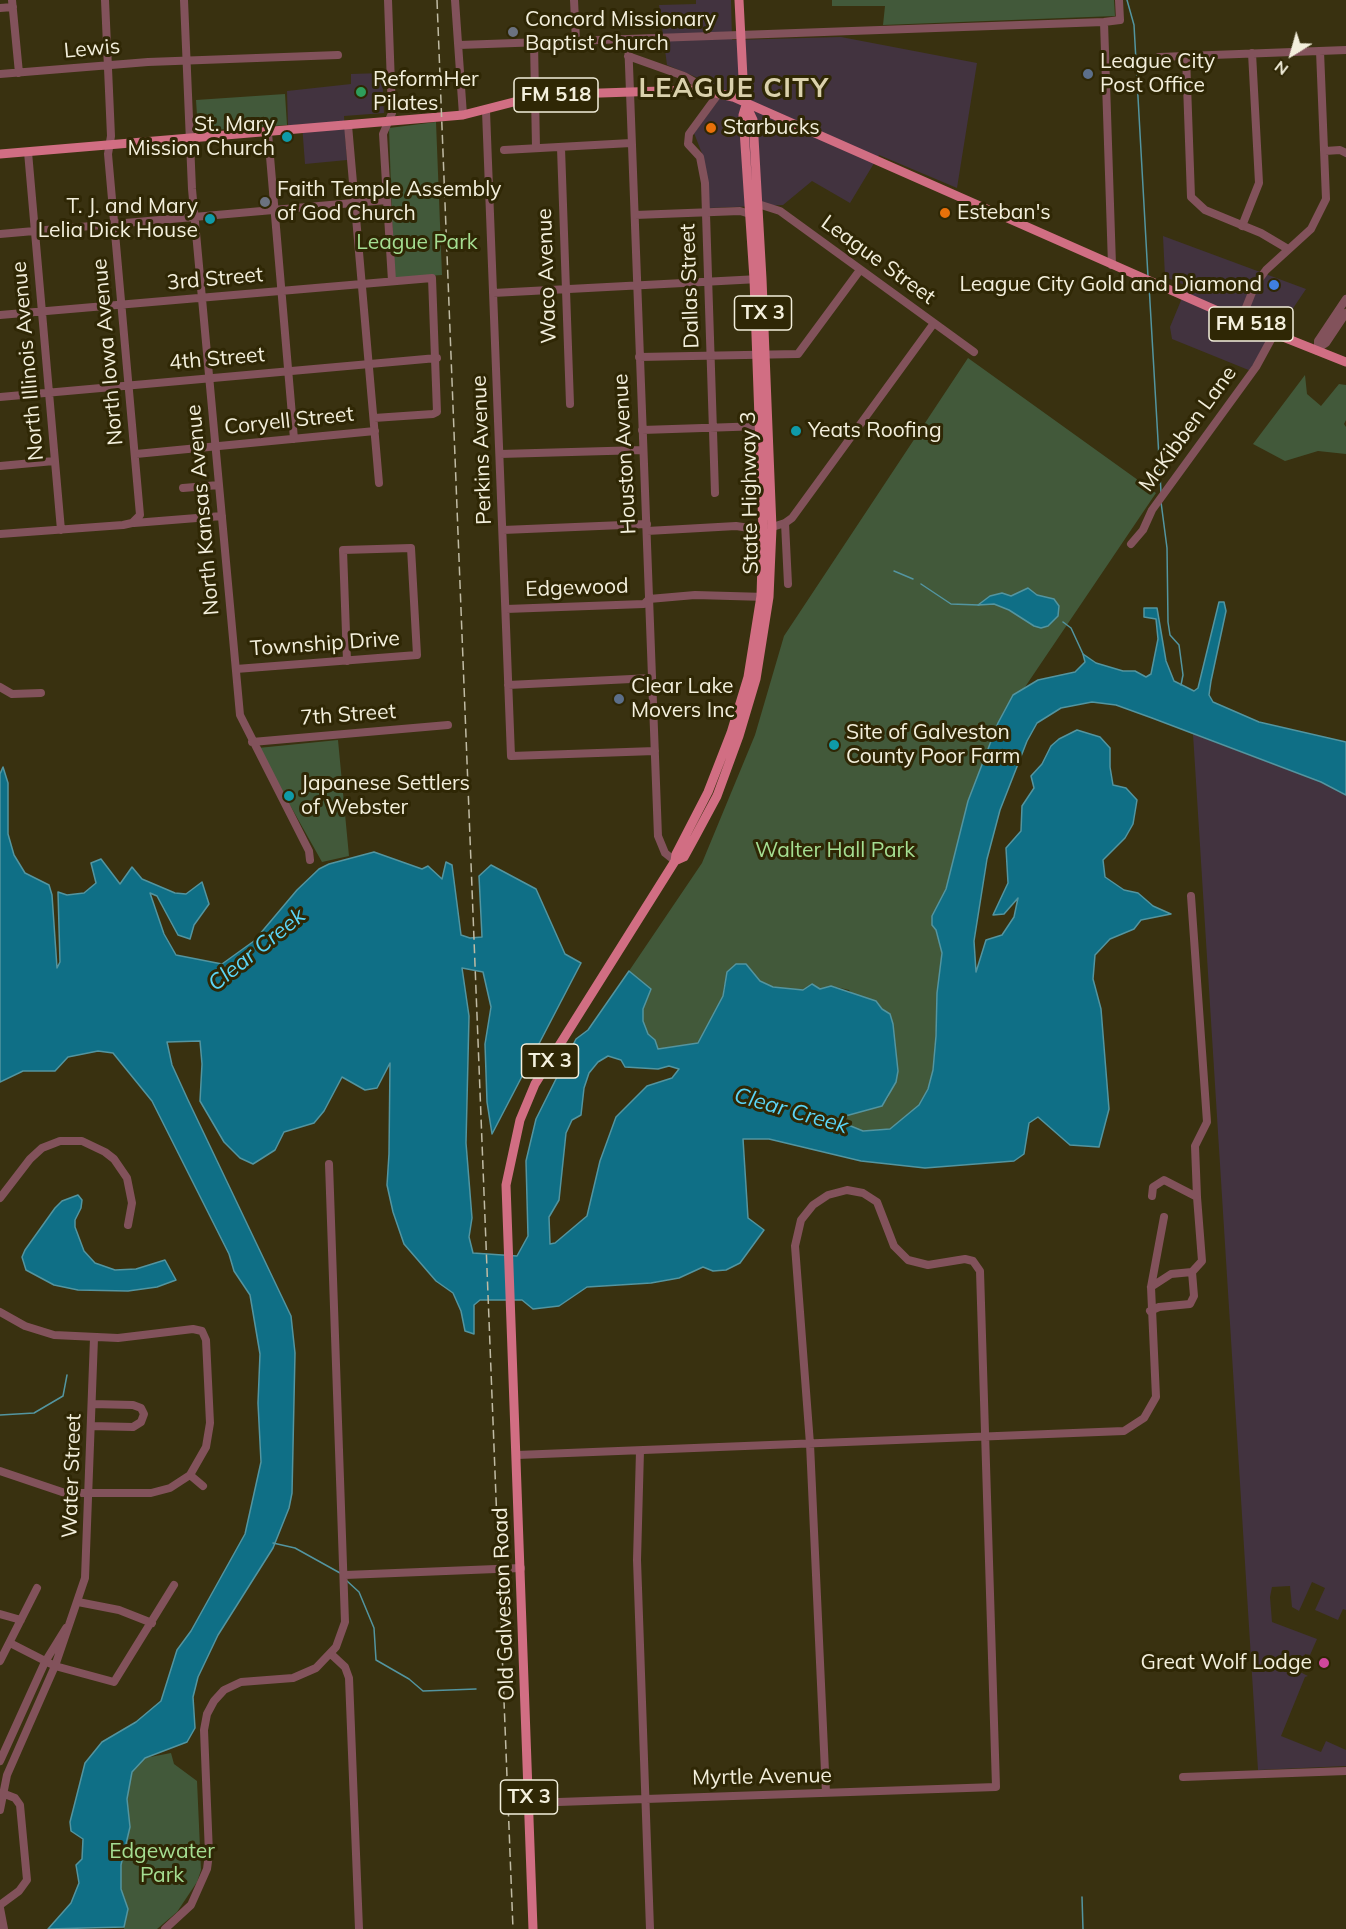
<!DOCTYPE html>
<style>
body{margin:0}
#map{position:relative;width:1346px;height:1929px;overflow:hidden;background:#393110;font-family:Mulish,sans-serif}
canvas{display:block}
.north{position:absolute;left:1262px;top:24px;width:60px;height:60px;-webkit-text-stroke:4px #2f2705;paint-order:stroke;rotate:217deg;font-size:16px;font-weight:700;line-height:24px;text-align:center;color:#f3efdc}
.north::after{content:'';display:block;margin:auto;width:21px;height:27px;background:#f3efdc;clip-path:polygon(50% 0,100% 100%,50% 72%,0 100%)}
</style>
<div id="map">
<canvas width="1346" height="1929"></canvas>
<div class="north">N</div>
</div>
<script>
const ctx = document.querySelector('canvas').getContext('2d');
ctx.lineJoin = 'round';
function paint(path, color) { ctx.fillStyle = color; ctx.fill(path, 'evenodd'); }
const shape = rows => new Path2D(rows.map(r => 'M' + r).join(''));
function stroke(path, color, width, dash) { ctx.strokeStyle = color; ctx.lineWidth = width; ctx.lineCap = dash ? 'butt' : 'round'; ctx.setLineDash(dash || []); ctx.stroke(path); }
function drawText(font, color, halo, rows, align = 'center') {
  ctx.font = font + ' Mulish,sans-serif'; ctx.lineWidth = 6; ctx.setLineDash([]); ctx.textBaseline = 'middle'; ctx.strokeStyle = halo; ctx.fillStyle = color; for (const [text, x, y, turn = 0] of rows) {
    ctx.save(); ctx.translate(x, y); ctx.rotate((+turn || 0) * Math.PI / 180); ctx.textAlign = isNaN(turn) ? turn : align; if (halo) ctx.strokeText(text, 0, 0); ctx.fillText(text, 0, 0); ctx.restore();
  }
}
const commercial = shape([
 [696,0,731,0,732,40,841,37,977,63,957,188,879,155,850,203,812,181,783,205,709,208,703,156,694,133,717,102,720,87,667,65,659,5,696,4],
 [382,73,384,113,344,116,347,160,305,164,302,124,288,126,287,91,351,84,351,74],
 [1163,236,1306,289,1251,371,1172,339,1170,327,1187,286,1165,277],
 [1193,734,1321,782,1346,794,1346,1610,1343,1609,1338,1620,1315,1610,1325,1588,1312,1582,1299,1611,1292,1607,1290,1586,1272,1587,1270,1597,1272,1622,1317,1639,1310,1655,1305,1654,1298,1671,1308,1676,1305,1677,1281,1736,1321,1752,1326,1741,1346,1750,1346,1766,1258,1770]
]);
const green = shape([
 [832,0,1114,0,1115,16,883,25,885,6,832,6],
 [285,94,287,125,198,131,196,100],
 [436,122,442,275,394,278,389,128],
 [968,358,1156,493,1023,690,1013,695,998,723,968,801,946,889,932,916,942,953,933,1070,928,1089,919,1105,890,1129,863,1131,841,1122,838,1117,882,1106,888,1098,898,1071,895,1052,849,990,831,986,820,989,812,984,803,990,773,987,760,981,746,964,724,985,723,996,699,1043,657,1049,655,1040,648,1034,643,1021,643,1009,651,989,629,971,702,863,755,735,784,636],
 [1305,375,1307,394,1321,406,1339,384,1346,385,1346,420,1344,424,1346,427,1346,454,1318,451,1285,461,1253,444],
 [338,740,349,856,322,862,258,748],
 [171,1753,174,1764,197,1781,201,1870,197,1882,177,1912,157,1929,124,1929,128,1909,121,1888,121,1865,130,1827,127,1799,132,1772,145,1758]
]);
const water = shape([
 [1028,588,1037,595,1054,599,1059,606,1058,616,1048,626,1041,628,1034,626,1009,610,994,604,978,605,990,596,1002,593,1011,596,1028,588],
 [1219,602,1224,602,1226,611,1211,681,1209,695,1213,702,1259,722,1346,742,1346,795,1321,782,1152,718,1116,705,1092,702,1061,708,1037,723,1027,741,1000,810,987,859,974,941,976,972,986,940,1002,935,1014,917,1018,898,1004,914,993,915,1008,883,1006,848,1021,831,1022,806,1034,788,1031,776,1042,764,1051,746,1059,739,1077,730,1100,737,1110,748,1110,767,1113,785,1126,788,1137,800,1133,824,1125,838,1103,860,1105,877,1124,890,1138,893,1153,906,1171,914,1141,920,1134,929,1110,939,1095,955,1093,979,1101,1009,1109,1109,1099,1147,1070,1145,1038,1117,1029,1123,1024,1154,1014,1161,925,1168,861,1161,769,1139,743,1139,748,1218,764,1230,740,1263,726,1270,713,1271,703,1267,679,1278,651,1283,587,1287,559,1306,533,1309,522,1300,480,1300,474,1305,474,1334,465,1331,461,1311,453,1293,436,1281,404,1244,393,1212,387,1185,389,1154,390,1063,377,1088,365,1090,342,1077,324,1111,314,1123,284,1132,275,1150,253,1164,240,1158,224,1142,200,1101,202,1064,200,1041,167,1042,172,1065,188,1100,291,1316,295,1353,292,1493,289,1508,273,1548,218,1635,198,1677,193,1697,195,1728,187,1742,145,1758,132,1772,127,1799,130,1827,121,1865,121,1889,128,1909,124,1927,48,1929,71,1903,79,1883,76,1865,82,1859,83,1839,71,1831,70,1822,85,1763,102,1742,136,1722,161,1701,177,1650,191,1631,245,1534,261,1462,258,1403,260,1354,250,1295,234,1271,229,1254,152,1101,113,1053,98,1051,68,1057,55,1071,23,1071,0,1082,0,774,3,767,8,783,8,834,14,855,25,873,49,885,52,895,57,968,60,962,58,892,67,895,84,893,96,883,91,863,101,859,120,884,132,867,142,879,175,893,186,894,202,882,209,904,194,925,190,939,178,935,157,896,150,893,164,934,176,955,222,964,254,941,297,890,319,869,329,864,374,852,422,869,428,866,442,879,446,862,452,865,461,935,470,938,482,937,479,876,491,865,536,889,565,954,581,963,492,1134,487,1102,485,1044,491,1007,483,972,462,968,469,1016,466,1143,472,1218,469,1237,473,1253,517,1256,528,1236,526,1161,536,1119,576,1039,588,1030,629,971,651,989,643,1009,643,1021,648,1034,655,1040,658,1049,698,1043,723,996,727,972,736,964,746,964,760,981,773,987,803,990,812,984,820,989,831,986,876,1001,882,1009,890,1014,893,1024,898,1071,896,1082,882,1106,838,1118,841,1122,863,1131,890,1129,919,1105,928,1089,933,1070,936,1036,937,993,942,953,936,930,932,925,932,916,946,889,968,801,998,723,1013,695,1038,680,1075,672,1085,662,1083,654,1096,663,1123,671,1135,671,1146,677,1151,674,1158,639,1156,619,1144,617,1144,608,1157,608,1166,661,1174,681,1194,691,1198,688,1219,602],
 [608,1056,621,1060,625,1067,658,1069,669,1066,679,1069,672,1078,647,1086,616,1117,600,1161,587,1216,555,1243,550,1244,549,1217,559,1200,566,1133,572,1120,581,1115,584,1088,589,1073,598,1062,608,1056],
 [78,1195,82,1200,81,1208,75,1220,75,1227,84,1251,95,1263,115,1270,136,1269,165,1260,176,1280,157,1287,128,1291,78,1290,54,1285,26,1270,22,1257,25,1250,55,1208,62,1201,78,1195]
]);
const stream = shape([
 [1127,0,1134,25,1148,277],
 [1149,285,1161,492],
 [1161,502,1167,548,1168,622,1170,635,1179,645,1183,675,1181,685],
 [894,571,913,579],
 [921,584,951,604,979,605],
 [1063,622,1071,628,1083,654],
 [0,1415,34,1413,63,1396,67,1375],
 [273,1543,295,1548,340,1573],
 [347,1581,359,1592,374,1628,376,1660,409,1679,423,1691,476,1689],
 [1082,1897,1083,1929]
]);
const minor = shape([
 [12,0,19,73],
 [184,0,192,189,240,715,309,851,310,860],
 [388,0,392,113,383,134,392,281],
 [455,0,463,115],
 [574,0,576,41],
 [0,8,13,7],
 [1104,22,1112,265],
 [628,39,658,836,665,853,675,861],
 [534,42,536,148],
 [459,45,1104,22,1120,20,1119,0],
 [628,56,684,76,712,92],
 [1186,56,1191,197,1205,210,1261,233,1288,249],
 [1159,57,1346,50],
 [0,74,148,62,338,55],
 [486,111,511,756,655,751],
 [348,125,379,483],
 [268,133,294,439],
 [561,148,570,404],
 [504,150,631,143],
 [1325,151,1340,150,1346,153],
 [28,152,61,530],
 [758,204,780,211,974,352],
 [635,215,740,211,750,214],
 [1242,226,1259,183,1252,53],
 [0,234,387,200],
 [493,293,759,279],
 [0,315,432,278,437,412,433,414,374,418],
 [1241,320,1255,285,1266,270,1311,229,1326,199,1320,51],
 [1320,347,1326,343,1346,313],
 [1318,351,1318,341,1346,299],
 [639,357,798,354,860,270],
 [0,397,437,358],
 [642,430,763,426],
 [136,454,375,431],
 [500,454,643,450],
 [0,466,54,461],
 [183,488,219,485],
 [715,493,705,183,700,157,688,144,689,134,719,93],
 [134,523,222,516],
 [785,523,788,584],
 [503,530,647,524],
 [647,531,736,526,763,530,785,523,792,518,934,323],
 [0,534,123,525,132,523,140,515,108,154,111,136,105,0],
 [1131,544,1143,530,1152,510,1256,367,1274,334],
 [506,609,644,604,649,599,695,595,766,597],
 [236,669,417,655,411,548,343,550,347,661],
 [508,685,652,678],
 [0,687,12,694,41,693],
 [252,742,448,725],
 [1191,896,1207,1122,1195,1146,1197,1197],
 [0,1198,30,1159,42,1148,60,1141,82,1141,105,1152,114,1159,127,1178,132,1203,128,1225],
 [1151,1287,1171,1274,1192,1272,1202,1261,1197,1197,1164,1180,1153,1187,1152,1196],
 [1150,1311,1159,1307,1190,1304,1194,1296,1192,1272],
 [0,1312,25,1326,54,1335,118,1338,193,1329,202,1331,206,1340,210,1423,206,1447,190,1475,170,1488,151,1493,65,1493,0,1471],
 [91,1426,133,1427,141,1422,144,1414,141,1408,133,1405,92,1404],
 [640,1451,637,1560,650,1929],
 [517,1455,1124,1431,1144,1418,1156,1397,1151,1287,1164,1217],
 [190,1475,203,1486],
 [345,1575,521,1568],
 [78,1602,119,1610,152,1623],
 [0,1614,21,1620],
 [10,1643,55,1666,114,1682,174,1585],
 [331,1654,345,1667,349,1678,359,1929],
 [0,1661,37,1588],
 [0,1761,45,1662,66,1628],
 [1183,1777,1346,1771],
 [529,1803,996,1787,980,1271,973,1261,965,1259,928,1265,908,1260,894,1246,877,1202,863,1193,847,1190,828,1195,813,1205,801,1220,795,1246,810,1444,826,1793],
 [0,1810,7,1775,55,1666,85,1578,94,1338],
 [0,1905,19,1891,27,1880,20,1805,15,1798,2,1793],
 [0,1908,4,1929],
 [165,1929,191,1905,207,1869,209,1854,204,1730,207,1714,214,1701,224,1690,241,1682,293,1678,316,1668,336,1647,345,1622,329,1164]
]);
const major = shape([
 [0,154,463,115,541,95,691,90,712,92,733,97,1218,311,1346,362],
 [675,861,684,857,695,837,717,796,739,736,756,679,769,597,772,528,762,279,753,120,746,105,743,78,739,0],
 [533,1929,506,1185,520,1120,535,1084,675,861,676,854,708,792,731,733,748,677,761,596,763,530,754,279,743,115,746,105]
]);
const rail = shape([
 [437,0,513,1929]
]);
const markers = [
 [513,32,6,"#6b7280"],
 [1088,74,6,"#5c6f8a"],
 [361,92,6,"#2e9e5b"],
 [711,128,6,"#e8710a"],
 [287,137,6,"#0f9aa8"],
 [265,202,6,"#6b7280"],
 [945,213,6,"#e8710a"],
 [210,219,6,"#0f9aa8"],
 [1274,285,6,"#3f7fe0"],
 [796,431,6,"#0f9aa8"],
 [619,699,6,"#5c6f8a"],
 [834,745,6,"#0f9aa8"],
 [289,796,6,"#0f9aa8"],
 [1324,1663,6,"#d1479c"]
];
const shields = [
 [556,95,84],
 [763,313,57],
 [1251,324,84],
 [550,1061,57],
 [529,1797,57]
];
const shieldNames = [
 ["FM 518",556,95],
 ["TX 3",763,313],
 ["FM 518",1251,324],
 ["TX 3",550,1061],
 ["TX 3",529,1797]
];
const poiNames = [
 ["Concord Missionary",525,20],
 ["Baptist Church",525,44],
 ["League City",1100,62],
 ["Post Office",1100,86],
 ["ReformHer",373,80],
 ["Pilates",373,104],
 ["St. Mary",275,125,"right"],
 ["Mission Church",275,149,"right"],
 ["Starbucks",723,128],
 ["Faith Temple Assembly",277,190],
 ["of God Church",277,214],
 ["T. J. and Mary",198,207,"right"],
 ["Lelia Dick House",198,231,"right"],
 ["Esteban's",957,213],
 ["League City Gold and Diamond",1262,285,"right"],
 ["Yeats Roofing",808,431],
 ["Clear Lake",631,687],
 ["Movers Inc",631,711],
 ["Site of Galveston",846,733],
 ["County Poor Farm",846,757],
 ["Japanese Settlers",301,784],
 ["of Webster",301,808],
 ["Great Wolf Lodge",1312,1663,"right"]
];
const streetNames = [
 ["Lewis",92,49,-5],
 ["League Street",878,260,36],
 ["Waco Avenue",547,276,-92],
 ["3rd Street",215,279,-5],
 ["Dallas Street",690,286,-92],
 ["North Iowa Avenue",108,352,-95],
 ["4th Street",217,359,-5],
 ["North Illinois Avenue",28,361,-95],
 ["Coryell Street",289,421,-6],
 ["McKibben Lane",1188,429,-54],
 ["Perkins Avenue",482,450,-92],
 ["Houston Avenue",625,454,-93],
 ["State Highway 3",750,493,-91],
 ["North Kansas Avenue",203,510,-95],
 ["Edgewood",577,588,-2],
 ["Township Drive",325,644,-4],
 ["7th Street",348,715,-4],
 ["Water Street",72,1476,-88],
 ["Old Galveston Road",504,1604,-92],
 ["Myrtle Avenue",762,1777,-1]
];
const parkNames = [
 ["League Park",417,243],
 ["Walter Hall Park",835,851],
 ["Edgewater",162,1852],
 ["Park",162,1876]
];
const waterNames = [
 ["Clear Creek",257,950,-39],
 ["Clear Creek",791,1111,16]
];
const districtNames = [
 ["LEAGUE CITY",734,89]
];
paint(commercial, '#42333f');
paint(green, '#42593a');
paint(water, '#0f6f86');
stroke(water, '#5395a0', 1.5);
stroke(stream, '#5395a0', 1.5);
stroke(minor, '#82525b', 8);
stroke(major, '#d16e83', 9);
stroke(rail, '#c0bba4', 1.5, [9, 4.5]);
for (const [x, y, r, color] of markers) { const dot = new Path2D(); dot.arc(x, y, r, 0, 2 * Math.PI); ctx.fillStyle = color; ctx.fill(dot); stroke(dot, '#2f2705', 2); }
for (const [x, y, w] of shields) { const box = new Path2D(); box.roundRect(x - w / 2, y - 17, w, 34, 4.5); ctx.fillStyle = '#2f2705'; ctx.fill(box); stroke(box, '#f3efdc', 1.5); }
drawText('bold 20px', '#f3efdc', null, shieldNames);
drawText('21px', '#f3efdc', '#2f2705', poiNames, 'left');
drawText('21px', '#f3efdc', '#2f2705', streetNames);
drawText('21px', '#a5de92', '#2f2705', parkNames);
drawText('italic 22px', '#5bd5f7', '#2f2705', waterNames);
ctx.letterSpacing = '1.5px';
drawText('bold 27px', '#dad1ac', '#2f2705', districtNames);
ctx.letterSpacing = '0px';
</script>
